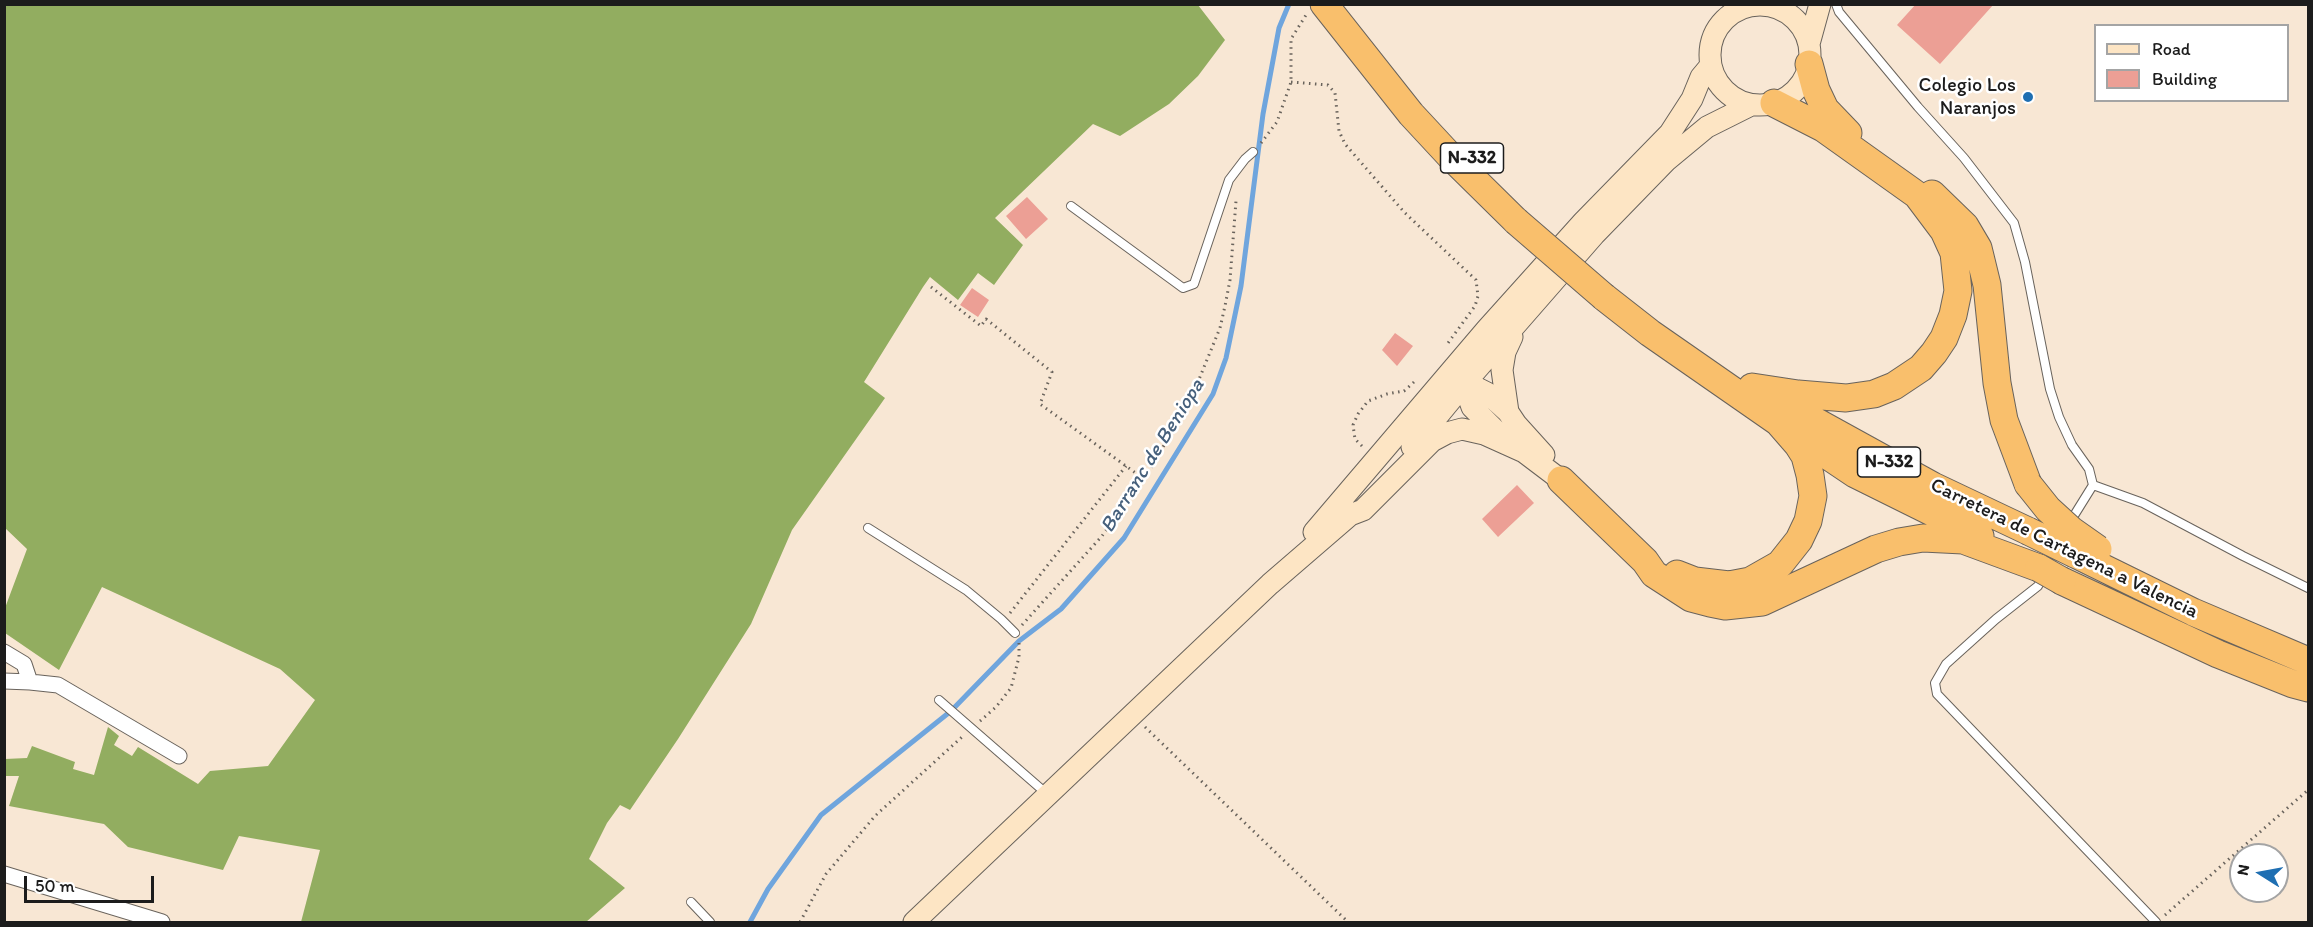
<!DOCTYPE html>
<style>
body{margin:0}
#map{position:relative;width:2313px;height:927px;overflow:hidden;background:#f8e7d4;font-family:Itim,sans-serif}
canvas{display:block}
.frame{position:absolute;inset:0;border:6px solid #1c1c1c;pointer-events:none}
.legend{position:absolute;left:2094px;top:24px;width:195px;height:78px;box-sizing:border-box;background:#fff;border:2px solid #a4a4a4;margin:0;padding:8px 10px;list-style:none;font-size:18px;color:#1c1c1c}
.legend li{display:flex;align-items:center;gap:12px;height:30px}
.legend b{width:30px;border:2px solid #a4a4a4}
.north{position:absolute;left:2229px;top:843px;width:60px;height:60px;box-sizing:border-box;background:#fff;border:2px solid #a4a4a4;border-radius:50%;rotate:281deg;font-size:16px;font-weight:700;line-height:24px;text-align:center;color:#1c1c1c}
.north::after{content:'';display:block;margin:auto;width:21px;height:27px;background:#1f6fb2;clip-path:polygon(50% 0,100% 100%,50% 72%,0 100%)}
.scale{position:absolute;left:24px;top:876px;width:130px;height:27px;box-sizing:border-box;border:3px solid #1c1c1c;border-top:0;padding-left:8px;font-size:18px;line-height:21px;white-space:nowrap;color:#1c1c1c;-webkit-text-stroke:4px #fff;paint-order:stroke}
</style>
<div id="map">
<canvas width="2313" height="927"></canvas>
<div class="frame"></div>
<ul class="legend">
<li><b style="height:8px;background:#fde5c4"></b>Road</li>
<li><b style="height:16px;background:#ec9f95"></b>Building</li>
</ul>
<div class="north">N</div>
<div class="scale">50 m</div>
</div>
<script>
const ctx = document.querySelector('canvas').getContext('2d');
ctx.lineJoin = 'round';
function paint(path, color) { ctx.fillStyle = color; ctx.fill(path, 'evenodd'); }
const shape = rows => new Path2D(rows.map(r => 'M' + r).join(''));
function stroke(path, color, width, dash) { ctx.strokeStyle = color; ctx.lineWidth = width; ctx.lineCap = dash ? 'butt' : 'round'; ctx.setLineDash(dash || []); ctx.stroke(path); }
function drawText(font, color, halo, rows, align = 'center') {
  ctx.font = font + ' Itim,sans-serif'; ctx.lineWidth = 5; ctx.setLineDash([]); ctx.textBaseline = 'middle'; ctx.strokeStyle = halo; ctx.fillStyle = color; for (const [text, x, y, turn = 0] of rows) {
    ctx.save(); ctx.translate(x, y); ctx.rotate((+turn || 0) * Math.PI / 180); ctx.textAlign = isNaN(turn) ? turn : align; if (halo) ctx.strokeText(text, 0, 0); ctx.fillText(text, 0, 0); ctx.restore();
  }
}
const forest = shape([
 [1198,5,1225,40,1198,76,1169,104,1120,136,1093,124,995,218,1023,245,994,285,978,273,958,300,930,277,923,287,864,382,885,398,792,530,751,624,678,739,630,810,620,805,607,823,589,859,625,888,586,922,301,922,320,850,239,836,223,870,128,847,104,824,9,806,19,776,5,776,5,759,27,758,32,746,75,762,73,769,94,775,108,727,119,736,114,745,132,756,138,747,198,784,210,771,268,766,315,700,280,669,102,587,59,670,5,633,5,608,27,549,4,527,5,5]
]);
const stream = shape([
 [750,922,768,889,821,815,951,711,1019,641,1061,609,1124,538,1213,394,1226,358,1241,286,1263,114,1279,28,1289,4]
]);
const building = shape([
 [1916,4,1994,4,1940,64,1897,25],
 [1027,197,1048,219,1026,239,1006,216],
 [972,288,989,300,978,317,960,305],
 [1395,333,1413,346,1397,366,1382,350],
 [1517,485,1534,503,1498,537,1482,519]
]);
const path = shape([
 [1291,82,1328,85,1335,93,1339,131,1345,144,1404,212,1476,280,1478,296,1475,306,1448,343],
 [1261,143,1277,122,1291,82,1291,39,1306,15],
 [931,287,981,326,986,319,1052,372,1040,404,1144,479],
 [1362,446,1355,439,1353,425,1358,414,1368,401,1387,394,1404,391,1414,382],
 [1010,613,1126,466],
 [1022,625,1102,536,1150,470,1193,394,1220,328,1225,306,1230,280,1236,201],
 [980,721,996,707,1011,688,1019,657,1019,643],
 [1145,727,1348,922],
 [2165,915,2308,790],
 [800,922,826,874,875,816,963,736]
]);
const lane = shape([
 [1836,4,1839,12,1918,107,1964,158,2014,223,2025,262,2050,389,2059,417,2072,445,2089,469,2093,485,2070,522],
 [1071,206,1183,288,1194,284,1229,180,1245,159,1253,152],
 [2093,485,2143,503,2243,556,2308,588],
 [868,528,966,590,1001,619,1015,633],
 [2057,549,2038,586,1996,619,1946,664,1935,683,1937,694,2156,922],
 [939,700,1047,794],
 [691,902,710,922]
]);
const street = shape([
 [4,652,24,664,30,682,4,681],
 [30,682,58,685,179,756],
 [4,874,162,922]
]);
const secondary = shape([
 '1710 55a50 50 0 1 1 100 0a50 50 0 1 1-100 0Z',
 [1809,44,1820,4],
 [1512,337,1505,352,1502,370,1508,412,1516,424,1544,455],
 [1465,373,1464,384,1472,407,1503,438],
 [1455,383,1475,387,1487,393,1508,412],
 [1412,447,1464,384,1594,235,1666,161,1707,127,1751,105],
 [1314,532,1486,330,1584,221,1670,133,1692,99,1701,77,1711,65],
 [914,922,1270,584,1350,515,1363,510,1432,441,1447,433,1462,429,1484,434,1524,452,1561,480]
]);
const highway = shape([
 [1324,4,1411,114,1450,156,1516,221],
 [1809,64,1816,90,1825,109,1848,133],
 [1932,194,1965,226,1978,248,1987,285,1997,383,2004,420,2028,484],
 [1604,297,1650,333,1778,422,1798,445,1805,456,1810,475,1813,496,1808,521,1799,540,1780,564,1750,581,1729,585,1695,581,1677,574],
 [1752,387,1798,394,1846,398,1874,394,1894,386,1921,368,1934,353,1944,338,1953,315,1958,291,1954,253,1944,231,1917,195,1823,128,1774,103],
 [1766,394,1933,486,2028,531],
 [1794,433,1855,474,1980,536],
 [1561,480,1645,561,1654,574,1691,598,1710,603,1725,606,1762,602,1876,549,1899,542,1923,538,1963,540,2039,568],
 [2075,554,2193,612,2308,661],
 [2062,581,2218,654,2293,684,2308,688]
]);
const highwayBridge = shape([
 [1516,221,1604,297],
 [2028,484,2048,509,2071,530,2098,549],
 [2028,531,2075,554],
 [2039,568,2062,581]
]);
const markers = [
 [2028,97,6,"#1f6fb2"]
];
const shields = [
 [1472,158,63],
 [1889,462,63]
];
const shieldNames = [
 ["N-332",1472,158],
 ["N-332",1889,462]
];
const poiNames = [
 ["Colegio Los",2016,86],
 ["Naranjos",2016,109]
];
const streetNames = [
 ["Carretera de Cartagena a Valencia",2064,549,26]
];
const waterNames = [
 ["Barranc de Beniopa",1153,456,-58]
];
paint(forest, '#92ad60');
stroke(stream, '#6fa5dd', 5);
paint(building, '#ec9f95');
stroke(lane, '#69635c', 10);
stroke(street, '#69635c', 17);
stroke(secondary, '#69635c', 23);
stroke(highway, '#69635c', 29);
stroke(path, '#69635c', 3, [1.5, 4.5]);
stroke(lane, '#fff', 8);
stroke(street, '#fff', 15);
stroke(secondary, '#fde5c4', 21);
stroke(highway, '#f9bf6c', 27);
stroke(highwayBridge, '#69635c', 29, []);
stroke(highwayBridge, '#f9bf6c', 27);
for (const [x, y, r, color] of markers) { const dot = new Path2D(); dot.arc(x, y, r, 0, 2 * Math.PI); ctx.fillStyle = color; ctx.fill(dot); stroke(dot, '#fff', 2); }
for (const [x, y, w] of shields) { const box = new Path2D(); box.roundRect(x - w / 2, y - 15, w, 30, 4.5); ctx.fillStyle = '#fff'; ctx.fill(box); stroke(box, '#1c1c1c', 1.5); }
drawText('bold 18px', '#1c1c1c', null, shieldNames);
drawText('20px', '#1c1c1c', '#fff', poiNames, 'right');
drawText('20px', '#1c1c1c', '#fff', streetNames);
drawText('italic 21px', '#46607c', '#fff', waterNames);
</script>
